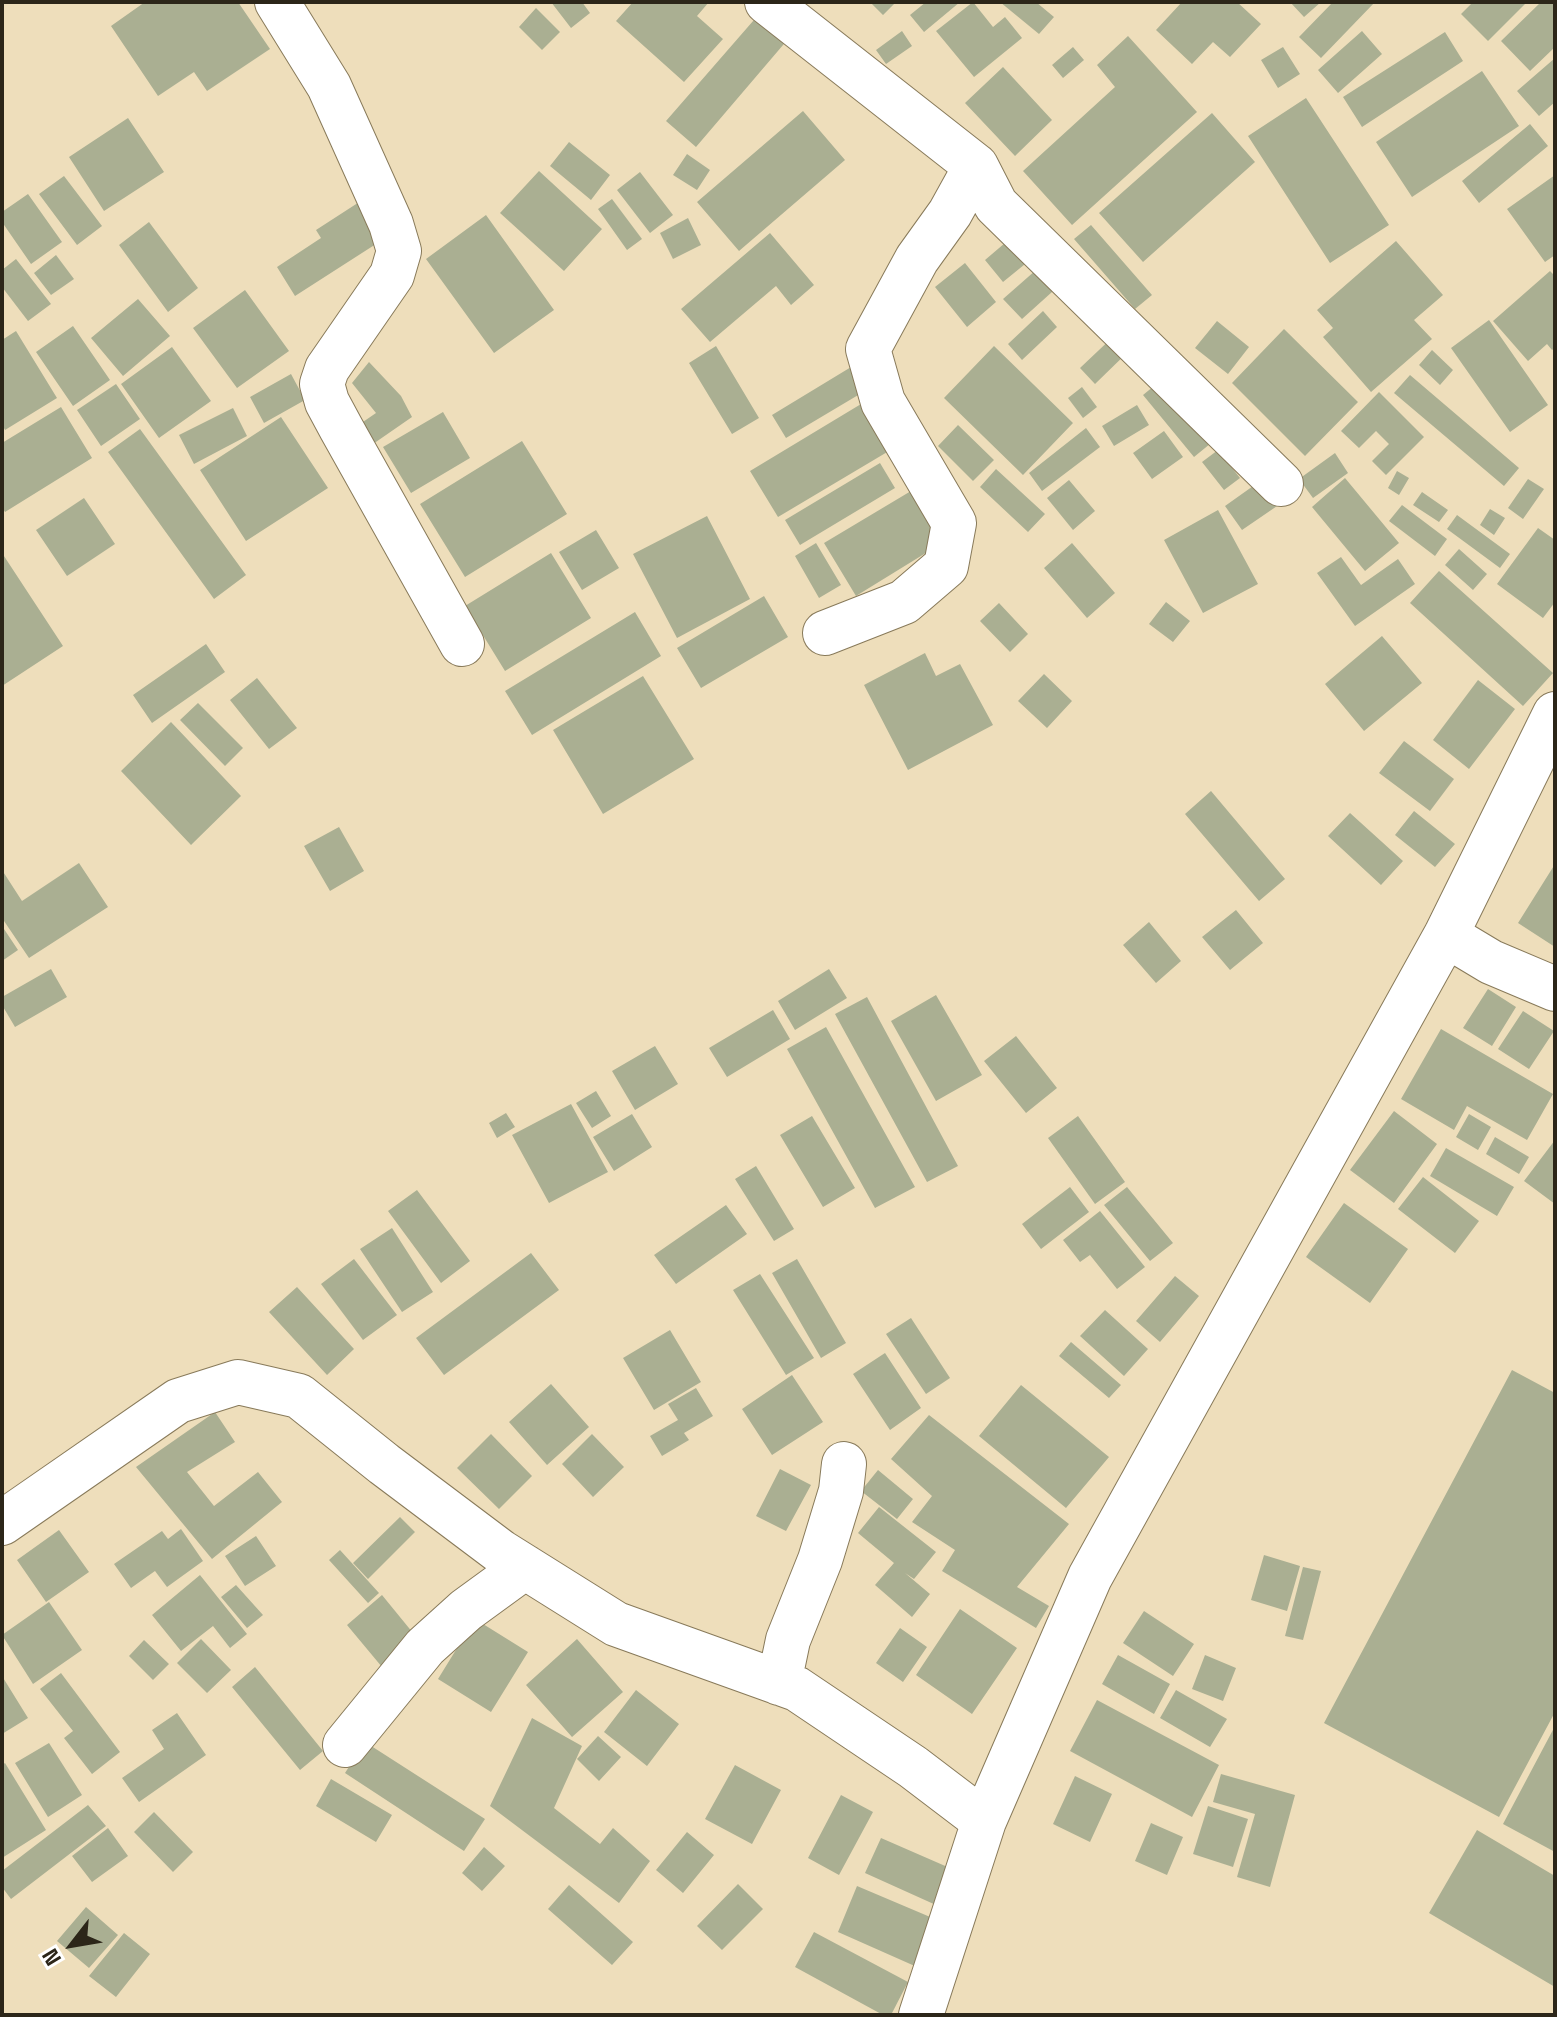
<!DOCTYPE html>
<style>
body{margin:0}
#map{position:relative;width:1557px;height:2017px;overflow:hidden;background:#eedebb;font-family:"Space Grotesk",sans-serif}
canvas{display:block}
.frame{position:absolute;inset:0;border:4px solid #2c2619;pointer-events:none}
.north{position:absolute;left:32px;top:1905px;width:80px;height:80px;-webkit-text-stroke:6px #fff;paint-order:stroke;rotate:239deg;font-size:22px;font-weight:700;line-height:32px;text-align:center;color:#2c2619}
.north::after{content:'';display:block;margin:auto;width:28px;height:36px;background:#2c2619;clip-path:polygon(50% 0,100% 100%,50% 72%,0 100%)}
</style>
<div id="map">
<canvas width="1557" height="2017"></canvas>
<div class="frame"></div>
<div class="north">N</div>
</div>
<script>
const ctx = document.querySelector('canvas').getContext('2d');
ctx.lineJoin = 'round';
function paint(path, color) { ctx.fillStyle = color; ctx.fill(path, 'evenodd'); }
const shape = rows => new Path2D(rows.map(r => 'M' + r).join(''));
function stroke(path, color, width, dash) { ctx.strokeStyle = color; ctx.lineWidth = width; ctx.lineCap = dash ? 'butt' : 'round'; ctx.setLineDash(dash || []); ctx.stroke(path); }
const building = shape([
 [145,2,238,2,270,49,207,91,194,72,158,96,111,26],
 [551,2,582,2,590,13,571,28],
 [633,2,709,2,697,16,723,39,684,82,616,21],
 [870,2,896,2,883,15],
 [926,2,960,2,924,32,910,15],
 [973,2,993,27,1005,17,1022,38,974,77,936,31],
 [1000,2,1036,2,1054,17,1039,34],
 [1182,2,1237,2,1261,24,1230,57,1213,42,1192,64,1156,30],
 [1290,2,1321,2,1304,17],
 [1333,2,1375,2,1321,58,1299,37],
 [1473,2,1527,2,1488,41,1461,14],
 [1541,2,1555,2,1555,47,1530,71,1501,41],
 [536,8,560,32,542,50,519,27],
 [760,13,789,38,696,147,666,121],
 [902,31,912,46,886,64,876,50],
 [1362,31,1382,54,1338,93,1318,70],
 [1445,32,1463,61,1362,127,1343,97],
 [1128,36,1197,112,1072,225,1023,171,1115,87,1097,65],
 [1073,47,1084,60,1063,78,1052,65],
 [1283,47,1300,74,1278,88,1261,60],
 [1555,58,1555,102,1539,116,1517,91],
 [1003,67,1052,120,1015,156,965,103],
 [1482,71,1519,126,1412,197,1376,142],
 [1306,98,1389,225,1330,263,1248,136],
 [803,111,845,160,739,251,697,202],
 [1212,113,1255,162,1143,262,1099,213],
 [128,118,164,172,104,211,69,157],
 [1530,124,1548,146,1479,203,1462,181],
 [569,142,610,175,591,200,550,166],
 [687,154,710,170,697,190,673,175],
 [539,171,602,229,564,271,500,213],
 [640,172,673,215,650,233,617,190],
 [1555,175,1555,255,1545,262,1507,209],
 [64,176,102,226,77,245,39,194],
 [28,194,62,242,31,264,2,222,2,212],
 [367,197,390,235,295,296,277,267,321,238,316,230],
 [612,199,642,239,627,250,598,209],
 [486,215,554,310,494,353,426,259],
 [688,218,701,245,673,259,660,233],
 [149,222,198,288,168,312,119,245],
 [1091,225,1152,295,1135,309,1074,239],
 [770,233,814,285,791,305,776,286,710,342,681,309],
 [1012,237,1030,260,1003,282,985,260],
 [1396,241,1443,295,1414,320,1432,339,1371,392,1323,337,1333,328,1317,310],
 [56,255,74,279,51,295,34,273],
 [16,259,51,304,28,321,2,287,2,270],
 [965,263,996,302,967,327,935,287],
 [1044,263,1062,283,1022,319,1003,299],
 [1550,271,1555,276,1555,348,1552,350,1547,344,1528,361,1493,321],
 [245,290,289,351,237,388,193,328],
 [138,299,170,336,123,376,91,338],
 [1043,311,1057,327,1022,360,1008,344],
 [1489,320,1548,405,1510,432,1451,348],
 [1217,321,1249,347,1228,374,1195,348],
 [73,326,110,380,73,406,36,352],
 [1284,329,1358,402,1305,456,1232,383],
 [16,331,57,398,5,430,2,424,2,340],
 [1117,333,1132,348,1095,384,1080,368],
 [716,346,759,418,732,434,689,363],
 [994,346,1073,423,1023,475,944,398],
 [172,347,211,401,159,438,121,384],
 [1432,350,1453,370,1440,385,1419,365],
 [861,361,875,385,786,438,772,415],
 [369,362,401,396,412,417,373,444,360,424,376,413,352,383],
 [291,374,305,400,264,423,250,397],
 [1410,375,1519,468,1504,486,1394,393],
 [1165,377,1216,439,1194,457,1143,395],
 [116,384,140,419,101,446,77,410],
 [1082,387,1097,407,1083,418,1068,398],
 [1379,392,1424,437,1386,475,1372,461,1389,444,1376,431,1359,448,1341,431],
 [871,398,899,445,778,517,750,471],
 [1137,405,1149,425,1114,446,1102,426],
 [61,407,92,458,5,512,2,507,2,443],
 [233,408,247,436,194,464,179,435],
 [443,412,470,458,411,493,383,447],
 [281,417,328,488,246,541,200,470],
 [958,425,994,460,973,481,938,446],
 [1086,428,1100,447,1042,491,1029,473],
 [140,429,246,575,214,599,108,452],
 [1164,431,1183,457,1152,479,1133,453],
 [522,441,567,514,465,577,420,504],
 [1218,450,1240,478,1224,490,1202,462],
 [1335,453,1348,473,1313,498,1299,479],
 [880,463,895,488,800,545,785,520],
 [996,469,1045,514,1028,532,980,487],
 [1397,471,1409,478,1399,495,1388,488],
 [1345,478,1399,543,1365,571,1312,507],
 [1263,479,1280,504,1242,530,1225,506],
 [1528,479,1544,489,1523,519,1508,508],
 [1069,480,1095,511,1073,530,1047,498],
 [911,491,942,543,856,596,824,543],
 [1422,492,1448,510,1439,522,1413,505],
 [84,498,115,544,67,576,36,530],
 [1402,505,1447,539,1435,556,1389,521],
 [1490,509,1505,518,1494,535,1480,525],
 [1218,510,1258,584,1203,613,1164,540],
 [1457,515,1510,554,1500,568,1447,529],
 [707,516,750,599,677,638,633,554],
 [1538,528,1555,540,1555,602,1543,618,1497,584],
 [596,530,619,568,582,590,559,552],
 [816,543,841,585,819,598,795,556],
 [1072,543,1115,593,1087,618,1044,568],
 [1459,549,1487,574,1473,590,1445,565],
 [2,553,63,646,2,686],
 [551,553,591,618,505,671,465,606],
 [1341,557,1361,585,1398,559,1415,584,1355,626,1317,573],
 [1439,571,1553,673,1523,706,1410,603],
 [764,596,788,637,701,688,677,648],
 [1166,602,1190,621,1173,642,1149,624],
 [999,603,1028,634,1010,652,980,621],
 [635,612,661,656,532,735,505,691],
 [1382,636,1422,683,1364,731,1325,684],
 [206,644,225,672,152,723,133,695],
 [925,653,936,676,960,664,993,725,908,770,864,685],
 [1044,674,1072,701,1047,728,1018,701],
 [643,676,694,759,603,814,553,730],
 [257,678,297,728,269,749,230,700],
 [1478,680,1515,709,1469,769,1433,740],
 [198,703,243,748,225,766,180,720],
 [171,722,241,796,191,845,121,771],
 [1404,741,1454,779,1430,811,1379,773],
 [1211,791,1285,879,1259,901,1185,814],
 [1414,811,1455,844,1435,867,1395,835],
 [1350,813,1403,861,1381,885,1328,836],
 [339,827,364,871,330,891,304,846],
 [79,863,108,907,29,958,2,918,2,870,22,901],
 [1555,864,1555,947,1518,923],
 [1236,910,1263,943,1230,970,1202,937],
 [1149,922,1181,961,1156,983,1123,945],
 [2,926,18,950,2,961],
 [51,969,67,997,15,1027,2,1005,2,997],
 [829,969,847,998,795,1030,778,1001],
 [1488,989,1516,1007,1492,1046,1463,1028],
 [936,995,982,1075,936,1101,891,1021],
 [867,997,958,1166,927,1182,835,1014],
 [773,1010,790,1039,727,1077,709,1048],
 [1523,1011,1554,1031,1529,1069,1498,1049],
 [826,1027,915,1187,875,1208,787,1049],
 [1441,1029,1553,1094,1527,1140,1467,1106,1454,1130,1401,1099],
 [1016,1036,1057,1088,1026,1113,984,1061],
 [655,1046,678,1084,635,1110,612,1071],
 [596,1091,611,1116,592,1128,576,1103],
 [571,1104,608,1172,549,1203,512,1135],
 [1394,1111,1437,1144,1394,1203,1350,1170],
 [506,1113,515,1127,497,1138,489,1123],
 [632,1114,652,1147,614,1171,593,1137],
 [1469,1114,1491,1127,1478,1150,1456,1137],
 [812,1116,855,1188,823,1207,780,1135],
 [1078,1116,1125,1182,1095,1204,1048,1138],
 [1495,1137,1529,1157,1519,1174,1486,1154],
 [1555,1140,1555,1204,1524,1181],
 [1446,1148,1514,1187,1497,1216,1430,1176],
 [756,1166,794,1229,774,1241,735,1179],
 [1423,1177,1479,1221,1455,1253,1398,1209],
 [1070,1187,1089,1212,1041,1249,1022,1224],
 [1127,1187,1173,1243,1150,1261,1104,1205],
 [417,1190,470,1261,441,1283,388,1211],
 [1344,1203,1408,1249,1370,1303,1306,1257],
 [726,1205,747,1234,676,1284,654,1255],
 [1100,1211,1145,1267,1117,1289,1090,1255,1080,1262,1063,1240],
 [392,1228,433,1292,402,1312,360,1249],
 [531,1253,559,1290,444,1375,416,1338],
 [354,1259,397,1315,363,1340,321,1284],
 [797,1259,846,1343,821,1358,772,1273],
 [760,1274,814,1358,786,1375,733,1290],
 [1175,1276,1199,1296,1160,1342,1136,1321],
 [297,1287,354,1349,327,1375,269,1312],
 [1105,1310,1148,1349,1124,1376,1080,1336],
 [911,1318,950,1378,926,1394,886,1334],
 [670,1330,701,1382,654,1410,623,1358],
 [1071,1342,1121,1385,1109,1398,1059,1356],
 [885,1353,921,1408,890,1430,853,1374],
 [1512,1370,1555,1393,1555,1712,1499,1817,1324,1723],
 [792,1375,823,1422,772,1455,742,1409],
 [551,1384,589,1427,547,1465,509,1422],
 [1021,1385,1109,1457,1066,1508,979,1436],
 [696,1388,713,1416,684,1433,689,1440,662,1456,650,1436,678,1420,668,1404],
 [215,1412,235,1442,187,1472,214,1506,258,1472,282,1502,212,1559,136,1467],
 [929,1415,1069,1524,1017,1587,1049,1606,1036,1628,942,1571,955,1550,912,1522,932,1496,891,1459],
 [491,1434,532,1476,499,1509,457,1468],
 [592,1434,624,1467,593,1497,562,1464],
 [780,1469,811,1485,786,1531,756,1516],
 [878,1470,913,1499,897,1519,861,1491],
 [879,1507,936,1552,914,1579,905,1573,930,1594,912,1617,875,1585,894,1563,858,1533],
 [400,1517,415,1532,368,1579,353,1563],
 [181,1529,203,1561,167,1587,155,1571,131,1588,114,1564,162,1531,168,1539],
 [59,1530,89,1572,46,1602,17,1560],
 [256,1536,276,1566,245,1586,225,1556],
 [340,1550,379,1593,368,1603,329,1560],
 [1264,1555,1300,1566,1287,1611,1251,1600],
 [1303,1567,1321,1571,1303,1640,1285,1636],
 [200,1575,247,1634,230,1648,213,1626,181,1651,152,1615],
 [236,1585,263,1615,247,1628,221,1597],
 [382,1595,422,1644,387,1673,347,1625],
 [49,1602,82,1650,33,1684,2,1635],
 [960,1609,1017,1648,972,1714,916,1675],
 [1144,1611,1194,1644,1173,1676,1123,1643],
 [475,1619,528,1652,491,1712,438,1679],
 [900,1628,927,1647,903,1682,876,1663],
 [201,1639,231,1670,207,1693,177,1663],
 [577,1639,623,1692,572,1737,526,1685],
 [144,1640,169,1664,153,1680,129,1656],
 [1118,1655,1170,1684,1154,1714,1102,1684],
 [1205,1655,1236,1668,1223,1701,1192,1689],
 [255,1667,323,1751,300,1770,232,1687],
 [61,1673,120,1752,92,1774,64,1738,73,1731,40,1689],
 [2,1676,28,1718,2,1734],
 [636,1690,679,1724,647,1766,604,1732],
 [1176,1690,1227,1719,1210,1747,1160,1718],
 [1097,1700,1219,1765,1192,1817,1070,1751],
 [177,1713,206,1755,139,1802,122,1778,164,1749,152,1730],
 [532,1718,582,1746,554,1808,600,1844,613,1828,650,1861,619,1903,490,1806],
 [1555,1726,1555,1852,1503,1824],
 [598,1736,621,1757,599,1781,577,1759],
 [365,1742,485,1819,464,1851,345,1773],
 [49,1743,82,1795,48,1817,15,1763],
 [5,1763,46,1830,2,1858,2,1765],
 [735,1765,781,1790,752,1844,705,1819],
 [1221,1774,1295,1795,1270,1887,1237,1877,1255,1814,1213,1802],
 [1075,1776,1112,1794,1090,1842,1053,1824],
 [331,1779,392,1815,376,1842,316,1806],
 [841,1795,873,1812,839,1875,808,1858],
 [88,1805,106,1826,11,1899,2,1887,2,1871],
 [1208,1806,1248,1819,1233,1867,1193,1854],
 [154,1812,193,1852,173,1872,134,1832],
 [1151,1823,1183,1837,1167,1875,1135,1861],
 [108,1828,128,1856,92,1882,72,1856],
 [1477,1830,1555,1876,1555,1987,1429,1913],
 [687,1832,714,1855,683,1893,656,1870],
 [881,1838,959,1872,947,1910,865,1873],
 [484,1847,505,1866,482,1891,462,1873],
 [738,1884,763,1909,722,1950,697,1926],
 [569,1885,633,1942,612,1965,548,1909],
 [857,1886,942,1922,926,1971,838,1932],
 [86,1907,118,1935,89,1968,57,1941],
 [814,1932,908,1982,891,2015,883,2015,795,1967],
 [124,1933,150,1954,116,1997,89,1976]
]);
const minor = shape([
 [277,2,329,86,391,224,399,251,392,275,327,369,322,384,327,402,341,428,462,644],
 [767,2,976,166,996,205,1281,484],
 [825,633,904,602,946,566,954,523,883,402,868,349,917,259,950,213,976,166],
 [1446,935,1491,962,1555,989],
 [2,1523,178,1401,238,1382,299,1396,384,1464,501,1552,616,1624,797,1689,913,1767,984,1821],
 [779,1683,788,1640,820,1560,841,1491,844,1464],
 [345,1745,425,1647,466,1610,525,1567],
 [921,2015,984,1821,1090,1577,1446,935,1555,714]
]);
paint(building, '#aaaf92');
stroke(minor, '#887a5a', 46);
stroke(minor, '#fff', 44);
</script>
